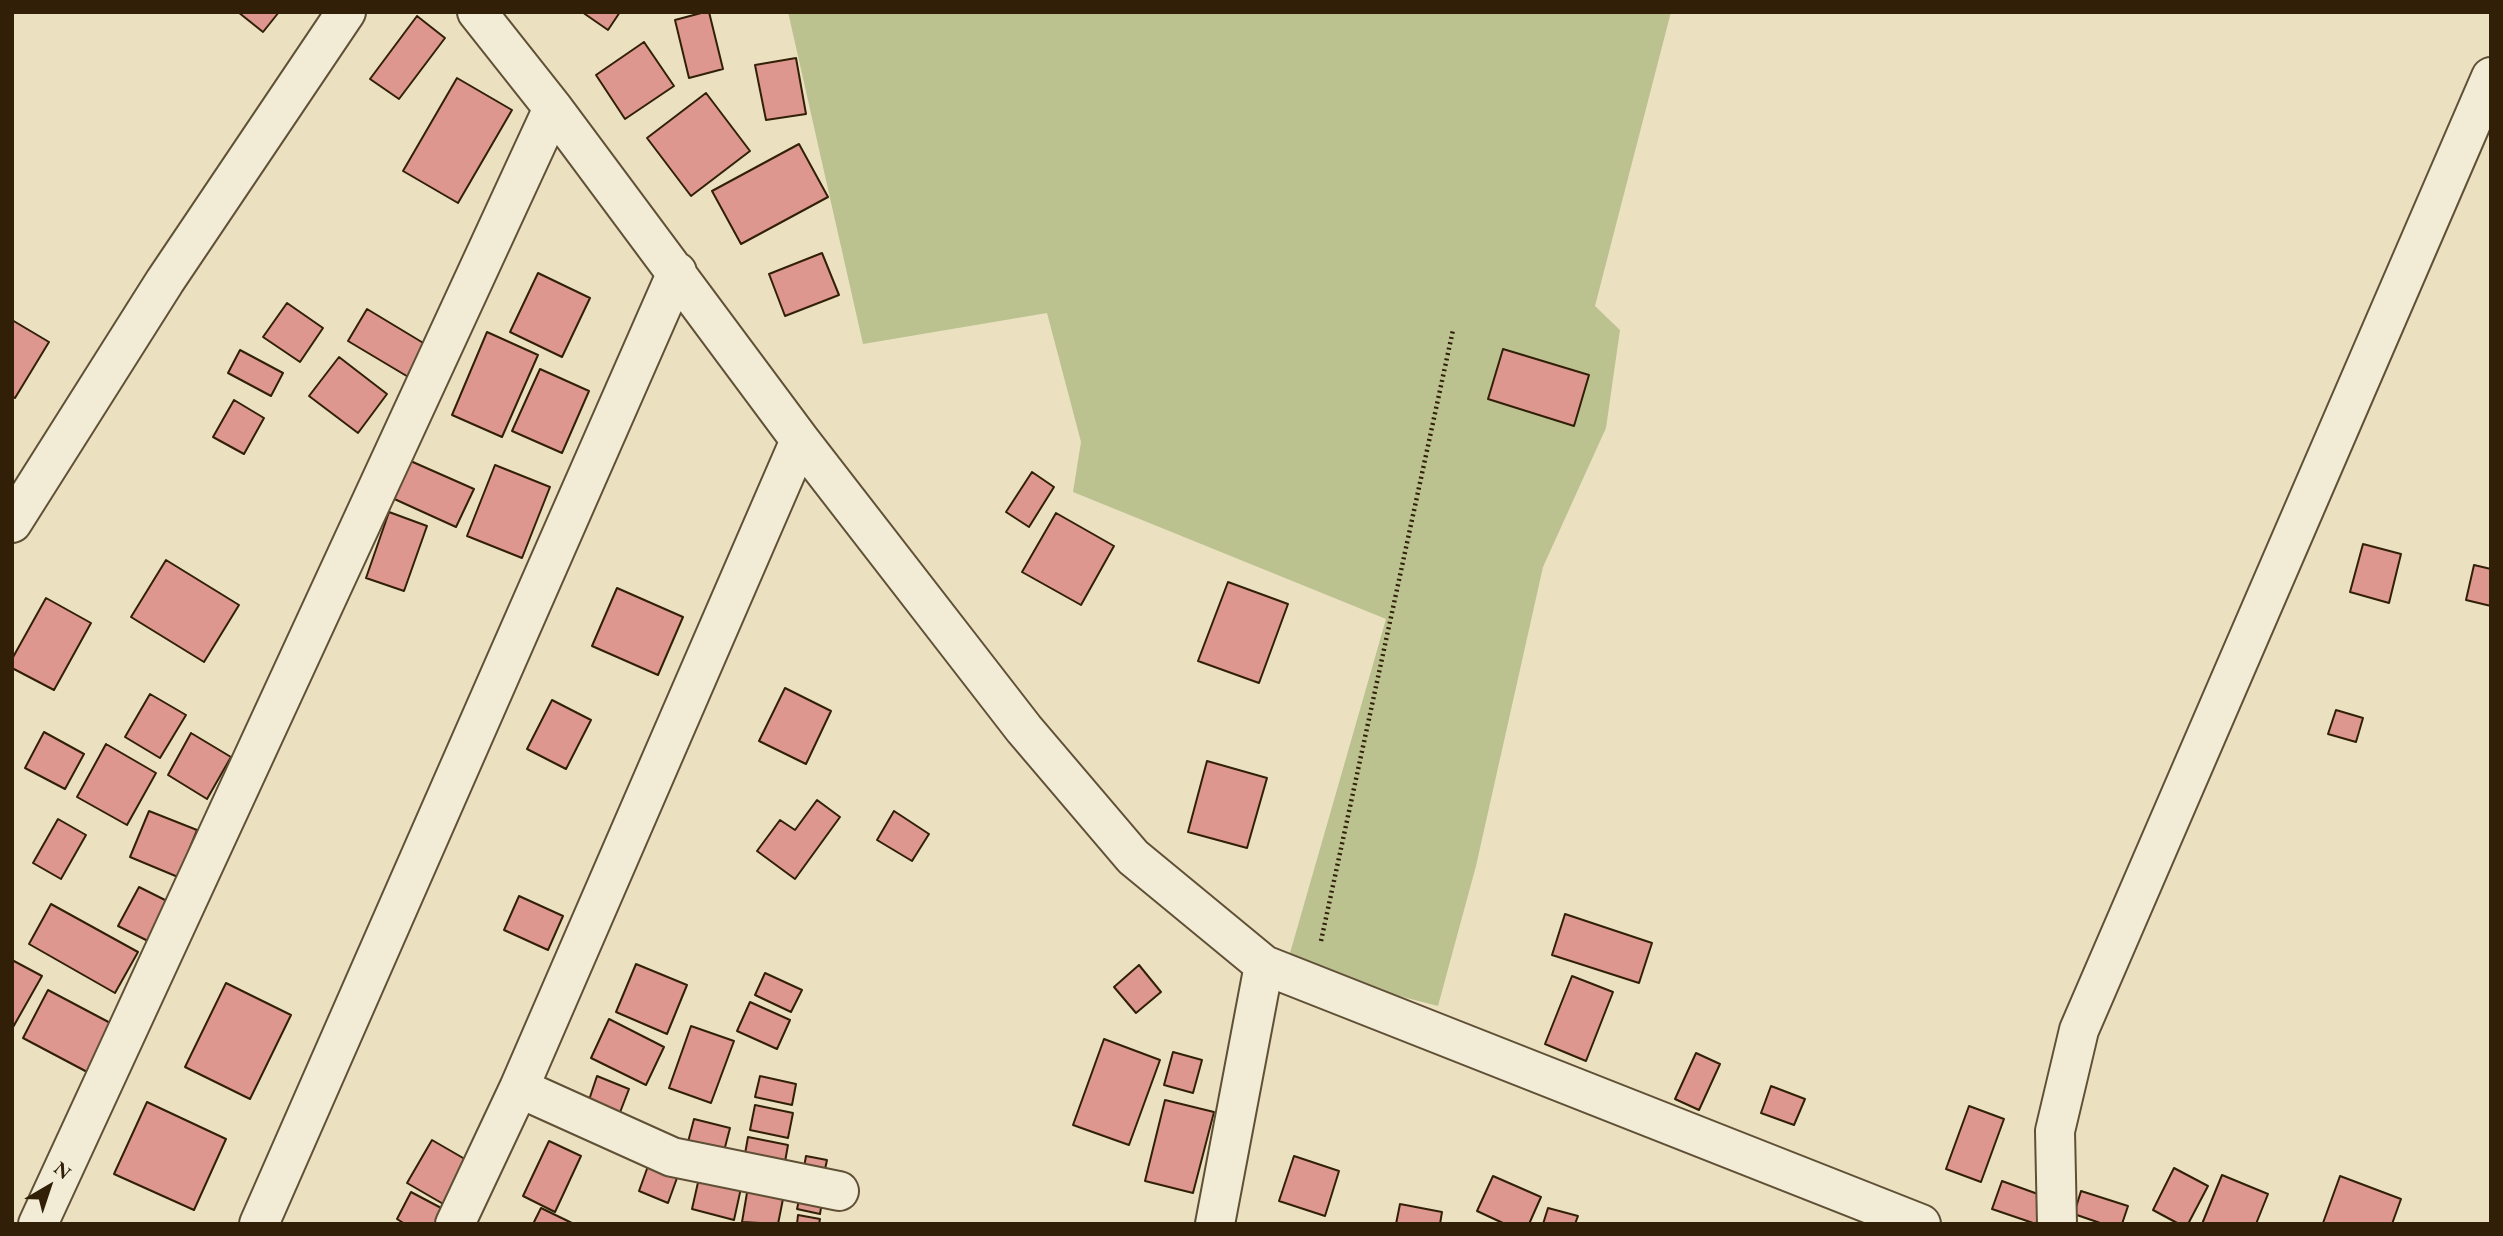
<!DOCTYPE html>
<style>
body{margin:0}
#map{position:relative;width:2503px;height:1236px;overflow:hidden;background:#ebe1c1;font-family:"EB Garamond",serif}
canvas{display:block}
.frame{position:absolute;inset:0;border:14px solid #312007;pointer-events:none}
.north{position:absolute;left:14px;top:1152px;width:70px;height:70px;-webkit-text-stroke:5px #f2ecd7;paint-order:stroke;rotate:39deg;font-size:19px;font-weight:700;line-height:28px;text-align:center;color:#312007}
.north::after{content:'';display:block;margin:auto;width:24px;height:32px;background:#312007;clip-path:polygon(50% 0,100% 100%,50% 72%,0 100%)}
</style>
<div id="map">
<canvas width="2503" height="1236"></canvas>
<div class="frame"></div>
<div class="north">N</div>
</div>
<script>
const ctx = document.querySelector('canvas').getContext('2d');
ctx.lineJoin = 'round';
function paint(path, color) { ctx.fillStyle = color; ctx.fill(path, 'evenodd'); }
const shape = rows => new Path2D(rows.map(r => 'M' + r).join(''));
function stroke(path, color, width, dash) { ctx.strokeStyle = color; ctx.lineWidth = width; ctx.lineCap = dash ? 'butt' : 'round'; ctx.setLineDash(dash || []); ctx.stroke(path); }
const green = shape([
 [788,12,1671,12,1595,306,1620,330,1606,428,1543,567,1476,866,1438,1006,1286,967,1386,619,1073,492,1081,442,1047,313,863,344]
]);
const building = shape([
 [238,12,279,12,263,32,238,12],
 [582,12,620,12,608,30,582,12],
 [705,12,709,12,723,69,689,78,675,20,705,12],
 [417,16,445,38,399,99,370,79,417,16],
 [644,42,674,86,625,119,596,75,644,42],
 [796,58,806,114,766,120,755,65,796,58],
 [457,78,512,110,458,203,403,171,457,78],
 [706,93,750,151,691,196,647,138,706,93],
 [799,144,828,197,741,244,712,191,799,144],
 [822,253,839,295,785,316,769,274,822,253],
 [538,273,590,298,562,357,510,332,538,273],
 [287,303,323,328,300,362,263,337,287,303],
 [367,309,430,347,410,378,348,341,367,309],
 [12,320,49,342,15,398,12,396,12,320],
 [487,332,538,355,502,437,452,415,487,332],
 [1503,349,1589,375,1574,426,1488,399,1503,349],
 [240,350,283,373,271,396,228,373,240,350],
 [339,357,387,394,358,433,309,396,339,357],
 [540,369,589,391,562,453,512,431,540,369],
 [234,400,264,418,244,454,213,437,234,400],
 [406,459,474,489,456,527,390,497,406,459],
 [495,465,550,487,522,558,467,536,495,465],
 [1032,472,1054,487,1029,527,1006,512,1032,472],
 [389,512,427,526,404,591,366,578,389,512],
 [1056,513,1114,546,1081,605,1022,572,1056,513],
 [2363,544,2401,554,2389,603,2350,592,2363,544],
 [166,560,239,605,204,662,131,617,166,560],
 [2474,565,2491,569,2491,606,2466,600,2474,565],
 [1228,582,1288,604,1259,683,1198,661,1228,582],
 [617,588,683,617,658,675,592,646,617,588],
 [46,598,91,623,54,690,12,668,12,659,46,598],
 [785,688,831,711,806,764,759,741,785,688],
 [150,694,186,715,160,758,125,737,150,694],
 [552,700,591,720,566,769,527,749,552,700],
 [2336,710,2363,718,2356,742,2328,734,2336,710],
 [44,732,84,754,65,789,25,768,44,732],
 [191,733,231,757,207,799,168,775,191,733],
 [106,744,156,773,127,825,77,797,106,744],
 [1207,761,1267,778,1247,848,1188,832,1207,761],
 [817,800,840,817,795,879,757,851,780,820,795,830,817,800],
 [149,811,197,830,178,877,130,857,149,811],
 [894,811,929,834,912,861,877,840,894,811],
 [58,819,86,835,61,879,33,863,58,819],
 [139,887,177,906,158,946,118,926,139,887],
 [519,896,563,916,548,950,504,930,519,896],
 [51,904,138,952,115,993,29,944,51,904],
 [1565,914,1652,943,1639,983,1552,955,1565,914],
 [12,960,42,976,12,1029,12,960],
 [636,964,687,985,667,1034,616,1012,636,964],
 [1139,965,1161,992,1136,1013,1114,987,1139,965],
 [765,973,802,990,791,1012,755,995,765,973],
 [1572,976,1613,992,1586,1061,1545,1044,1572,976],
 [226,983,291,1015,250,1099,185,1067,226,983],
 [48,990,116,1026,91,1074,23,1038,48,990],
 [750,1002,790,1020,777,1049,737,1031,750,1002],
 [609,1019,664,1047,646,1085,591,1058,609,1019],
 [691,1026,734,1041,711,1103,669,1088,691,1026],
 [1104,1039,1160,1060,1129,1145,1073,1125,1104,1039],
 [1173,1052,1202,1060,1193,1093,1164,1085,1173,1052],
 [1696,1053,1720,1064,1699,1110,1675,1099,1696,1053],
 [597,1076,629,1089,619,1115,588,1103,597,1076],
 [760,1076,796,1084,792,1105,755,1097,760,1076],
 [1771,1086,1805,1099,1794,1125,1761,1113,1771,1086],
 [1165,1100,1214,1112,1193,1193,1145,1181,1165,1100],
 [147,1102,226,1139,194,1210,114,1174,147,1102],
 [755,1105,793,1113,788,1138,750,1130,755,1105],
 [1969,1106,2004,1119,1981,1182,1946,1169,1969,1106],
 [694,1119,730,1128,724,1151,688,1142,694,1119],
 [748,1137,788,1145,783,1173,743,1165,748,1137],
 [432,1140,470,1162,445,1205,407,1183,432,1140],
 [549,1141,581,1156,555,1212,523,1196,549,1141],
 [806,1156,827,1160,822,1183,802,1179,806,1156],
 [1294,1156,1339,1171,1325,1216,1279,1201,1294,1156],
 [648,1166,677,1178,668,1203,639,1191,648,1166],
 [2174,1168,2208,1186,2188,1224,2179,1224,2153,1210,2174,1168],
 [2222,1175,2268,1194,2256,1224,2202,1224,2222,1175],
 [1493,1176,1541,1197,1529,1224,1505,1224,1477,1211,1493,1176],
 [2340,1176,2401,1199,2392,1224,2323,1223,2340,1176],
 [699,1178,741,1188,734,1220,692,1209,699,1178],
 [2002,1181,2046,1197,2036,1224,1992,1209,2002,1181],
 [748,1187,784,1194,778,1224,742,1222,748,1187],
 [801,1191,823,1196,820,1214,797,1209,801,1191],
 [2081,1191,2128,1206,2122,1224,2103,1224,2074,1214,2081,1191],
 [411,1192,445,1210,438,1224,405,1224,397,1219,411,1192],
 [1400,1204,1442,1212,1440,1224,1396,1224,1400,1204],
 [541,1208,574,1224,533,1224,541,1208],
 [1548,1208,1578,1216,1575,1224,1543,1224,1548,1208],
 [798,1215,820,1219,819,1224,797,1224,798,1215]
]);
const path = shape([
 [1321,941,1453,330]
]);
const minor = shape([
 [477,12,553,108,800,440,1024,729,1133,857,1264,965,1921,1224],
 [12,523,165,281,346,12],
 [519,1088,672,1157,839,1191],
 [38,1224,553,108],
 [259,1224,677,272],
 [455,1224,519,1088,800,440],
 [1215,1224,1264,965],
 [2057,1224,2055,1131,2079,1030,2491,77]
]);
paint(green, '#bbc290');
paint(building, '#de978e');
stroke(building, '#312007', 2);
stroke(minor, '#605036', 42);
stroke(path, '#312007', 4.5, [2, 3.5]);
stroke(minor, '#f2ecd7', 38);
</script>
